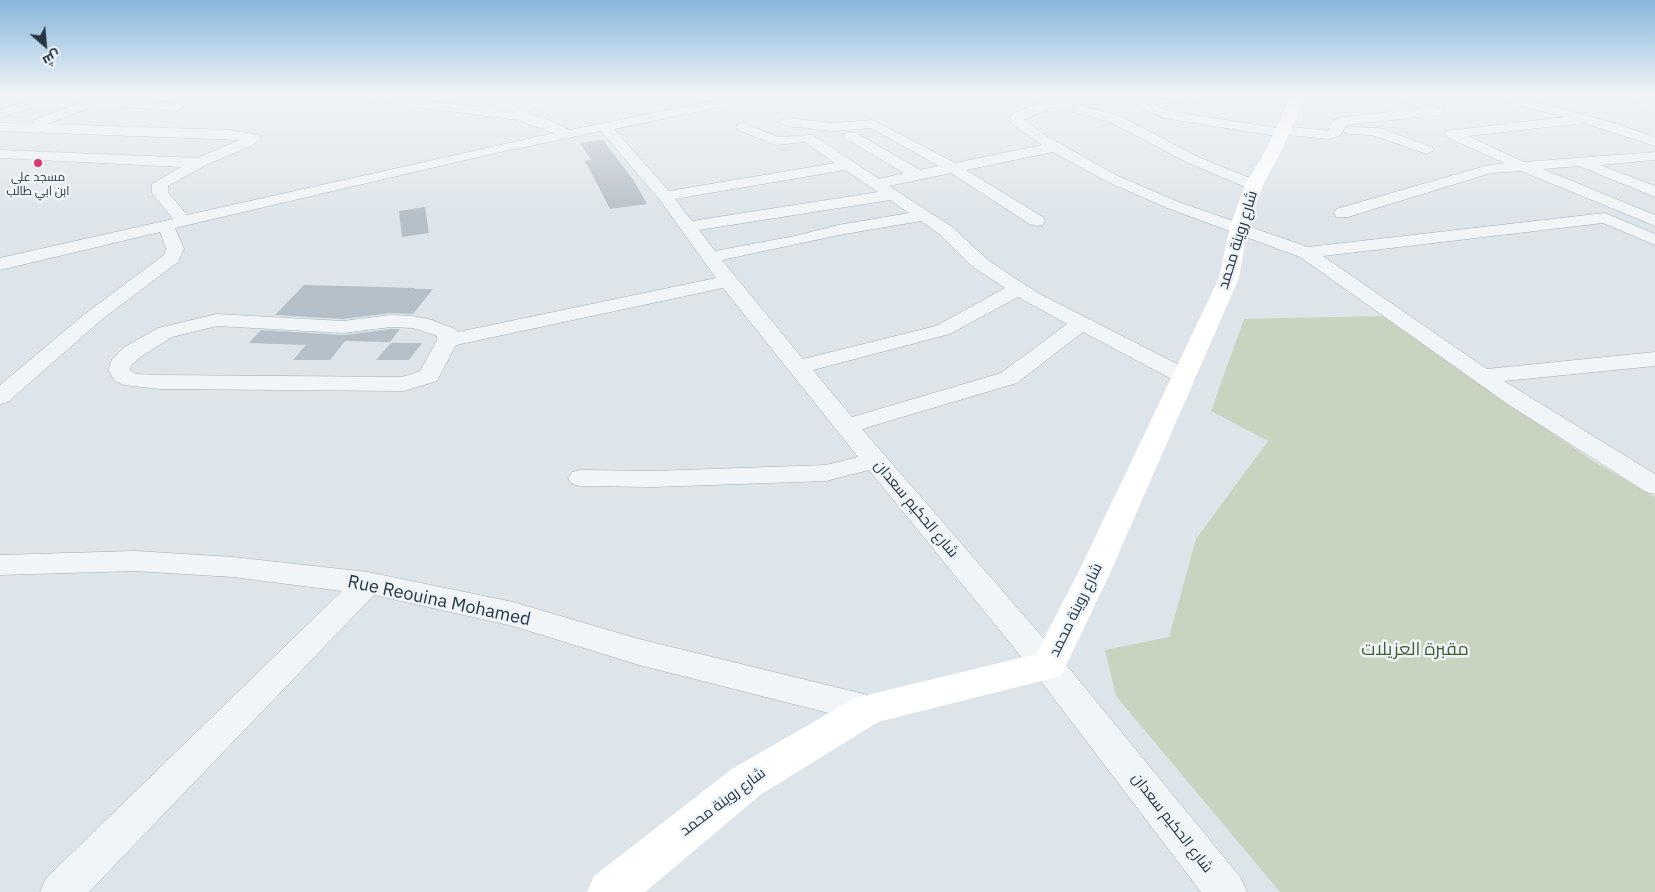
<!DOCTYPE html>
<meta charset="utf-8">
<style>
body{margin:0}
#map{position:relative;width:1655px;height:892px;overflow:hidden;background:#dee5ea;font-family:"IBM Plex Sans",Cairo,sans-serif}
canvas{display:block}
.north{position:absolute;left:20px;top:20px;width:50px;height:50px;-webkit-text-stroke:4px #eef3f7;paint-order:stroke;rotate:153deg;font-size:14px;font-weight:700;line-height:20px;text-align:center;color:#263542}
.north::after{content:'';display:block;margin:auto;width:18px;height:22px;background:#263542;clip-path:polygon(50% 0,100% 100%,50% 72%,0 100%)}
</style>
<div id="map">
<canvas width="1655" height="892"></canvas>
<div class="north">ش</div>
</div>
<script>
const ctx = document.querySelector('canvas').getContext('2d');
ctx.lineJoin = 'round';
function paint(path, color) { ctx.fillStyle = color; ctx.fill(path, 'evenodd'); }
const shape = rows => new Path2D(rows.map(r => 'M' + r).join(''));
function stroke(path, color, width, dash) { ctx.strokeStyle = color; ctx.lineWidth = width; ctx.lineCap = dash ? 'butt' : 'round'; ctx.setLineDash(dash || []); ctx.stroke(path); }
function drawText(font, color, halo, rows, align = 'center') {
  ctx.font = font + ' "IBM Plex Sans",Cairo,sans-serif'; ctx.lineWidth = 5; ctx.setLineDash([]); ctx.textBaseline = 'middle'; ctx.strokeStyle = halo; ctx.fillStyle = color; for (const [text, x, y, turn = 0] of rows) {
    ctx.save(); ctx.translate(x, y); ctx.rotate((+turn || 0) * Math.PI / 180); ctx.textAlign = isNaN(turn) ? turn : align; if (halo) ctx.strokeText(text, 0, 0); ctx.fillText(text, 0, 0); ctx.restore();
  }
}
const green = shape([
 [1383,316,1593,461,1655,497,1655,892,1280,892,1116,696,1105,650,1169,637,1196,539,1268,441,1211,411,1244,319]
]);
const building = shape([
 [603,140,634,181,647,204,610,209,585,161,591,160,580,143],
 [425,207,429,233,402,237,399,211],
 [304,285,416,288,414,289,433,289,413,314,391,313,343,319,275,315],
 [391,329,400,329,390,342,345,341,330,360,293,360,306,345,249,343,261,330,343,335],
 [391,343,422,343,409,360,376,360]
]);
const street = shape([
 [45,94,62,94,60,97,0,118,0,110,45,94],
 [342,94,374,94,515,112,533,94,546,94,527,114,549,120,570,130,747,94,769,94,763,98,614,129,669,191,835,163,805,142,776,145,738,130,736,127,738,124,743,123,778,137,813,135,879,179,904,173,846,139,844,136,846,133,856,133,920,170,939,166,871,128,834,131,786,126,779,122,786,118,834,123,873,120,955,163,1042,145,1012,124,1010,117,1012,114,1050,99,1082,96,1230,94,1224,98,1153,104,1167,111,1277,128,1283,126,1328,131,1332,121,1343,117,1421,109,1390,94,1406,94,1444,111,1438,115,1346,125,1341,135,1330,139,1288,135,1282,137,1164,118,1139,107,1137,104,1082,104,1052,107,1024,120,1048,137,1118,176,1179,202,1308,247,1605,213,1655,234,1655,245,1603,223,1323,256,1487,369,1655,352,1655,366,1504,381,1655,474,1655,494,1646,492,1509,405,1300,257,1167,208,1108,182,1053,152,966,170,1043,217,1045,221,1043,225,1037,226,1031,225,951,173,889,186,951,226,987,259,1010,275,1040,294,1193,372,1196,377,1193,382,1185,384,1177,382,1083,332,1017,383,862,429,1060,657,1241,878,1247,892,1201,892,1036,675,869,470,826,481,654,487,581,486,572,484,568,478,572,472,581,470,654,471,826,465,858,457,723,288,456,345,437,381,404,391,160,389,124,385,115,381,108,370,112,359,123,348,158,328,217,314,343,321,391,315,413,316,432,320,455,329,458,332,716,278,659,199,601,131,491,154,175,228,184,249,178,262,100,321,8,402,0,404,0,385,86,313,164,255,166,249,160,232,0,270,0,258,173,219,152,193,152,184,181,167,0,158,0,150,197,158,240,140,0,131,0,123,33,124,34,120,96,97,177,103,183,107,177,111,97,105,47,124,229,130,259,135,261,138,255,144,204,166,168,186,168,192,187,215,554,133,517,120,348,98,342,94],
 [845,170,878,192,692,221,675,199,845,170],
 [890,200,909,213,838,225,795,236,715,251,699,230,890,200],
 [921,221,939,234,973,267,1005,288,936,326,803,359,722,260,839,235,921,221],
 [1018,297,1067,324,1001,373,852,417,813,370,950,334,1018,297],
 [217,326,343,333,391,327,413,328,437,336,437,340,420,371,402,377,160,375,136,374,130,370,131,366,139,358,172,337,217,326],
 [1487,94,1506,94,1607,121,1655,137,1655,146,1584,123,1468,136,1524,162,1655,152,1655,160,1600,165,1655,186,1655,197,1579,166,1543,169,1655,215,1655,226,1521,171,1491,173,1348,217,1336,217,1334,213,1336,209,1485,166,1504,163,1447,137,1445,134,1447,131,1564,117,1489,97,1487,94],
 [1620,94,1639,94,1655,98,1655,106,1622,97,1620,94],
 [1081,106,1120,116,1198,157,1260,182,1262,185,1254,190,1248,188,1188,163,1110,122,1076,113,1075,110,1081,106],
 [1351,127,1379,128,1432,147,1434,150,1427,154,1372,135,1346,134,1344,131,1346,128,1351,127],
 [135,551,233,557,368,572,513,602,639,639,868,695,880,699,885,709,880,719,868,723,639,665,513,626,374,595,89,892,40,892,46,878,342,591,233,577,135,571,0,575,0,555,135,551]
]);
const secondary = shape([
 [1292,94,1306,94,1283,148,1263,185,1248,227,1239,278,1111,571,1061,676,878,722,760,795,645,892,587,892,594,876,732,769,855,698,1036,654,1079,571,1219,278,1230,227,1245,185,1267,148,1292,94]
]);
const markers = [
 [38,163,5,"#dc366e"]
];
const farPoinames = [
 ["مسجد علي",38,178],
 ["ابن ابي طالب",38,192]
];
const streetNames = [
 ["شارع روينة محمد",1238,240,-73],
 ["شارع الحكيم سعدان",916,509,50],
 ["شارع روينة محمد",1076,610,-64],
 ["شارع روينة محمد",723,802,-37],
 ["شارع الحكيم سعدان",1172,823,52]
];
const nearStreetnames = [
 ["Rue Reouina Mohamed",439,601,12]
];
const nearParknames = [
 ["مقبرة العزيلات",1415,650]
];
paint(green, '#c8d4bf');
paint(building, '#b5bfc7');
stroke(street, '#a3adb4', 1);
paint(street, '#f2f5f7');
paint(secondary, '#fff');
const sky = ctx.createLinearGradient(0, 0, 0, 219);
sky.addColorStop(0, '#87b7dd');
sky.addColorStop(0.43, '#f0f3f6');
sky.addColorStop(1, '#f0f3f600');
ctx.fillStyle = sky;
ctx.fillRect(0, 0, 1655, 219);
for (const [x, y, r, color] of markers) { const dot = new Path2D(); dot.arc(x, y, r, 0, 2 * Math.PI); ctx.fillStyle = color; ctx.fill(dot); stroke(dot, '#eef3f7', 2); }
drawText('12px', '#263542', '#eef3f7', farPoinames);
drawText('15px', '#263542', '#eef3f7', streetNames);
drawText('18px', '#263542', '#eef3f7', nearStreetnames);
drawText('18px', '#435f32', '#eef3f7', nearParknames);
</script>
